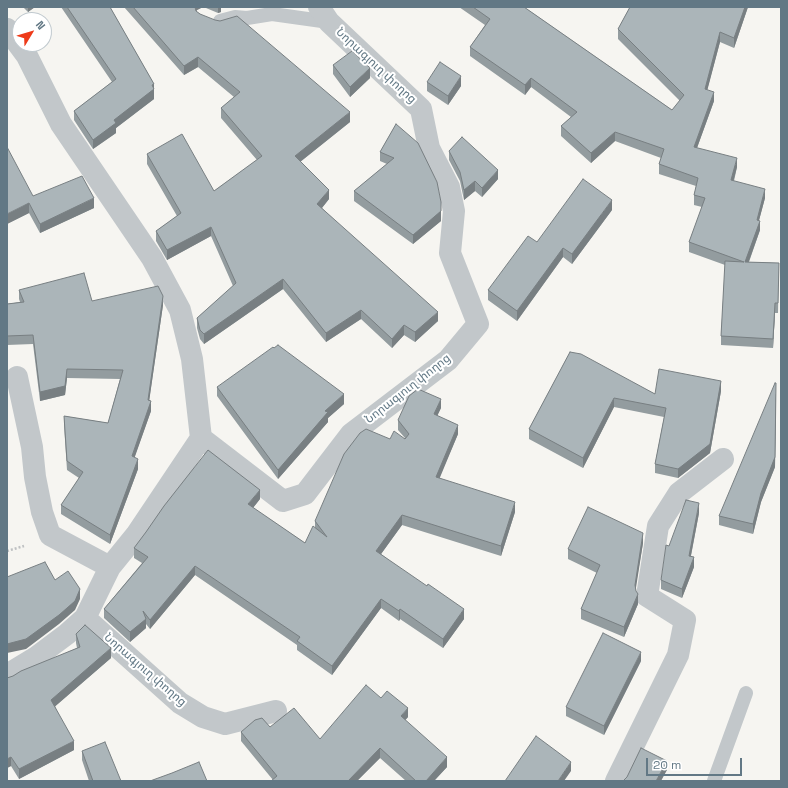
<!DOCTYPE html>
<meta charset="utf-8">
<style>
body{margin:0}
#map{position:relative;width:788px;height:788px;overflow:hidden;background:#f6f5f1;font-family:"Space Grotesk",sans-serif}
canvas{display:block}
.frame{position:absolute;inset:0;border:8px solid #627885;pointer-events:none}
.north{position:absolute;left:12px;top:12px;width:40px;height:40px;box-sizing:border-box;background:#fff;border:1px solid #c0c9ce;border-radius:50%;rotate:52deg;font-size:11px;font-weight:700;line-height:16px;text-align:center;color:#627885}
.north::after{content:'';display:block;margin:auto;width:14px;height:18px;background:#ee3a19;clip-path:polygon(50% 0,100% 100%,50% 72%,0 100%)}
.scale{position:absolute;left:646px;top:758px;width:96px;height:18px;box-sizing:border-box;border:2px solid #627885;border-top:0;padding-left:5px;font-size:12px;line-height:14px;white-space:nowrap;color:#627885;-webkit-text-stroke:3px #fff;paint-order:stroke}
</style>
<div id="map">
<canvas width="788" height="788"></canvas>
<div class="frame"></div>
<div class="north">N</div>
<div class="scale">20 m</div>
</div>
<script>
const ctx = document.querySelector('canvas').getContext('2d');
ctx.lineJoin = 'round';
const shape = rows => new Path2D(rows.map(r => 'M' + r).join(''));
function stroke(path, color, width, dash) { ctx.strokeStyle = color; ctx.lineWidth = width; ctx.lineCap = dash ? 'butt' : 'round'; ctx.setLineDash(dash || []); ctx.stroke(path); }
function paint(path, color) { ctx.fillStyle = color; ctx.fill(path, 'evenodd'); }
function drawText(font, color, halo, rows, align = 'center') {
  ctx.font = font + ' "Space Grotesk","Noto Sans Armenian",sans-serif'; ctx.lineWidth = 4; ctx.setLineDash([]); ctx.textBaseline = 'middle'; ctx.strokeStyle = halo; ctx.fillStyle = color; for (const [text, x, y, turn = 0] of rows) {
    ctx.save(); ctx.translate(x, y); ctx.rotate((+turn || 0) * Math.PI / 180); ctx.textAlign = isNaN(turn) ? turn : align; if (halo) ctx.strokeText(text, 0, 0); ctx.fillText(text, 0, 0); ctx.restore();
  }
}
const path = shape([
 [7,551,24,546]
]);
const service = shape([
 [220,21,235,17,247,18,272,14,329,22],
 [714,781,746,693]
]);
const minor = shape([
 [7,29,27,56,61,124,152,258,180,310,192,359,201,438,136,535,110,567,85,618,67,634,35,658,7,675],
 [17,377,32,447,35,477,42,512,50,535,110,567],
 [201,438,283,501,305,494,351,434,448,360,478,324,450,253,454,211,449,187,429,148,421,109,329,22,319,7],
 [85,618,180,703,203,717,225,724,276,711],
 [616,781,678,655,685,620,647,596,658,526,679,493,723,459]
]);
const wall = shape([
 [23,7,35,7,28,12],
 [61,7,110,7,154,84,154,99,116,128,116,133,93,149,74,120,74,111,112,82],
 [124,7,221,7,221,12,218,13,206,8,201,8,197,10,196,11,350,122,300,162,329,199,322,208,438,321,415,342,404,335,392,348,361,319,326,342,283,289,204,344,200,339,197,328,197,318,233,286,211,236,167,260,156,241,156,231,177,216,147,164,147,154,214,191,257,160,221,118,221,108,234,97,198,67,184,75],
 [459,7,524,7,672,110,680,101,618,39,618,29,630,7,748,7,734,48,720,42,707,90,714,101,697,148,737,167,734,181,765,198,759,220,760,230,749,262,779,263,778,313,775,313,773,348,721,345,721,336,725,265,689,252,689,242,702,207,694,205,694,195,696,186,659,174,659,164,661,158,615,141,591,163,561,136,561,126,571,117,531,87,525,95,470,56,470,47,485,25],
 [333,65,370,78,350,97,333,74],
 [427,82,461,86,448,105,427,91],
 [396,124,441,212,441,221,413,244,354,201,354,191,387,164,380,161,380,152],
 [449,151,498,179,482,197,475,191,464,200,460,181,449,160],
 [33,196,94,208,40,233,29,213,7,224],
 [612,210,572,264,563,257,517,321,488,300,488,290,537,242],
 [19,290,92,301,163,305,149,401,151,411,134,458,138,469,110,544,61,514,61,505,79,478,67,470,64,425,64,416,108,423,120,379,67,378,65,395,40,401,33,344,7,345,7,304,20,302,19,299],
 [570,352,655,394,721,391,710,453,678,478,655,473,655,464,664,417,614,407,583,468,529,439,529,429],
 [217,387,344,404,328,418,328,422,278,479,217,396],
 [776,393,775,467,761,502,753,534,719,525,719,516],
 [441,408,437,415,458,434,439,478,515,512,501,556,402,525,381,554,464,619,443,648,400,619,399,621,381,608,332,675,297,650,297,645,195,575,150,629,146,624,146,628,130,642,104,618,104,609,142,563,134,558,134,548,260,499,253,508,305,543,315,528,315,521,390,439,405,438,398,430,398,420],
 [699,513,691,556,694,567,682,598,661,589,661,580,669,546],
 [643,543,635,590,638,604,624,637,581,619,581,609,597,573,568,559,568,549],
 [76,634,111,658,55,706,74,750,19,779,11,766,7,768,13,676,77,648,76,643],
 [641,661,604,735,566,716,566,707],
 [381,698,408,717,405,720,447,767,434,781,406,781,380,758,357,781,271,781,273,780,241,741,241,732,270,727,320,739],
 [82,751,121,781,89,781,82,760]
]);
const shadedWall = shape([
 [28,7,35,7,28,12],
 [195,7,201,7,201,8,197,10,195,13],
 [218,7,221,7,221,12,218,13],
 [745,7,748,7,734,48,734,38],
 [720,32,720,42,705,99,705,89],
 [198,57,198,67,184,75,184,66],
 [370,68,370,78,350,97,350,87],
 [461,76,461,86,448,105,448,96],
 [531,78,531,87,525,95,525,85],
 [154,84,154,99,116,128,116,133,93,149,93,140,114,120],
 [714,92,714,101,694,156,694,147],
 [350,112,350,122,295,166,295,156],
 [615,132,615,141,591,163,591,153],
 [737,158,737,167,731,190,731,180],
 [498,170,498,179,482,197,482,188],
 [475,181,475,191,464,200,464,190],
 [765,189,765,198,757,228,760,221,760,230,745,272,745,262,757,220],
 [329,190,329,199,317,214,317,204],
 [94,198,94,208,40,233,40,224],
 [612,200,612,210,572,264,572,254],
 [441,202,441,221,413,244,413,235],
 [29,203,29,213,7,224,7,214],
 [211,227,211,236,167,260,167,250],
 [563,248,563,257,517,321,517,311],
 [283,279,283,289,204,344,204,334],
 [163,296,163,305,148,409,148,400],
 [775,303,775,313,773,348,773,339],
 [361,310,361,319,326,342,326,333],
 [438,312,438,321,415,342,415,332],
 [404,325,404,335,392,348,392,339],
 [67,369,67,378,65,395,40,401,40,392],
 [721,381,721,391,710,453,678,478,678,469],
 [776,393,775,467,761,502,753,534,753,524],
 [344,394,344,404,328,418,328,422,278,479,278,470,325,411],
 [614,398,614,407,583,468,583,458],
 [441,399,441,408,434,423,434,414],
 [151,401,151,411,132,465,132,456],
 [458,425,458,434,436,487,436,477],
 [138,459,138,469,110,544,110,535],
 [260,490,260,499,248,514,248,504],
 [515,502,515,512,501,556,501,546],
 [699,503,699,513,689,565,689,556],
 [402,515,402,525,376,561,376,551],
 [643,533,643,543,635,594,635,585],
 [694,557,694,567,682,598,682,589],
 [195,566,195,575,150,629,150,620],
 [80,589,80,599,75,610,59,624,26,649,7,653,7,644],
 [638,594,638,604,624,637,624,627],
 [381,599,381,608,332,675,332,666],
 [400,609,400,619,399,621,399,611],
 [464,609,464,619,443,648,443,639],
 [146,619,146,628,130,642,130,632],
 [111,648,111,658,51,710,51,700],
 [641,652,641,661,604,735,604,726],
 [408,708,408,717,401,725,401,716],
 [74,741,74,750,19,779,19,769],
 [380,748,380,758,357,781,348,781],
 [11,757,11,766,7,768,7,759],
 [447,757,447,767,434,781,426,781],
 [667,761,667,770,661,781,656,781],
 [571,762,571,771,564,781,558,781]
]);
const building = shape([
 [67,7,110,7,154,84,152,85,154,89,114,120,116,123,93,140,74,111,116,79,67,7],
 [133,7,195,7,196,11,200,14,215,20,220,21,237,16,350,112,295,156,329,190,317,204,438,312,415,332,404,325,392,339,361,310,326,333,283,279,204,334,200,330,197,318,236,283,211,227,167,250,156,231,181,213,147,154,182,134,214,191,262,156,221,108,240,92,198,57,184,66,133,7],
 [473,7,524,7,672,110,684,95,618,29,630,7,745,7,734,38,720,32,705,89,714,92,694,147,737,158,731,180,765,189,757,220,760,221,745,262,779,263,778,303,775,303,773,339,721,336,725,261,744,262,689,242,705,198,694,195,698,178,659,164,664,149,615,132,591,153,561,126,577,112,531,78,525,85,470,47,490,19,473,7],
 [352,51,370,68,350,87,333,65,352,51],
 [440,62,461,76,448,96,427,82,440,62],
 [396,124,418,143,437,182,441,202,441,211,413,235,354,191,394,158,380,152,396,124],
 [462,137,498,170,482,188,475,181,464,190,460,172,449,151,462,137],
 [7,147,33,196,82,176,94,198,40,224,29,203,7,214,7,147],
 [583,179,612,200,572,254,563,248,517,311,488,290,528,236,537,242,583,179],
 [84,273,92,301,158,286,163,296,148,400,151,401,132,456,138,459,110,535,61,505,83,472,67,461,64,416,108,423,123,370,67,369,65,386,40,392,33,335,7,336,7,304,24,302,19,290,84,273],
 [278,345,344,394,325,411,328,412,278,470,217,387,273,347,274,348,278,345],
 [570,352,581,354,655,394,659,369,721,381,710,444,678,469,655,464,666,408,614,398,583,458,529,429,570,352],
 [775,383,776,383,775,457,761,493,753,524,719,516,775,383],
 [418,389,441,399,434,414,458,425,436,477,515,502,501,546,402,515,376,551,427,586,428,584,464,609,443,639,400,609,399,611,381,599,332,666,297,641,300,637,195,566,150,620,143,611,146,619,130,632,104,609,148,557,134,548,146,532,164,506,208,450,260,490,248,504,305,543,313,526,327,537,315,521,344,454,360,433,366,429,390,439,394,431,405,439,409,434,398,420,409,396,418,389],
 [686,500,699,503,689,556,694,557,682,589,661,580,666,545,669,546,686,500],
 [588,507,643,533,635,585,636,591,638,594,624,627,581,609,600,565,568,549,588,507],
 [45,562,55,580,68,571,80,589,75,601,59,615,26,639,7,644,7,577,45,562],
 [85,625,111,648,51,700,74,741,19,769,11,757,7,759,7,678,13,676,21,671,80,647,76,634,85,625],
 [603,633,641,652,604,726,566,707,603,633],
 [366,685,381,698,387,691,408,708,401,716,447,757,426,781,416,781,380,748,348,781,271,781,277,776,241,732,255,720,262,718,270,727,294,708,320,739,366,685],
 [536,736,571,762,558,781,505,781,536,736],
 [105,742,121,781,93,781,82,751,105,742],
 [641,748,667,761,656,781,623,781,627,777,641,748],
 [199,762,207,781,150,781,172,773,199,762]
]);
const streetNames = [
 ["Նորագյուղ փողոց",376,66,43],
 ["Նորագյուղ փողոց",408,389,-38],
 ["Նորագյուղ փողոց",145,670,41]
];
stroke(path, '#bec0c2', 2.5, [2, 2]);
stroke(service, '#c2c7ca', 14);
stroke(minor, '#c2c7ca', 22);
paint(wall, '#939c9f');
paint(shadedWall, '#787f82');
paint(building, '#abb5b9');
stroke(building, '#787f82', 1);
drawText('12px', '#627885', '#fff', streetNames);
</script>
